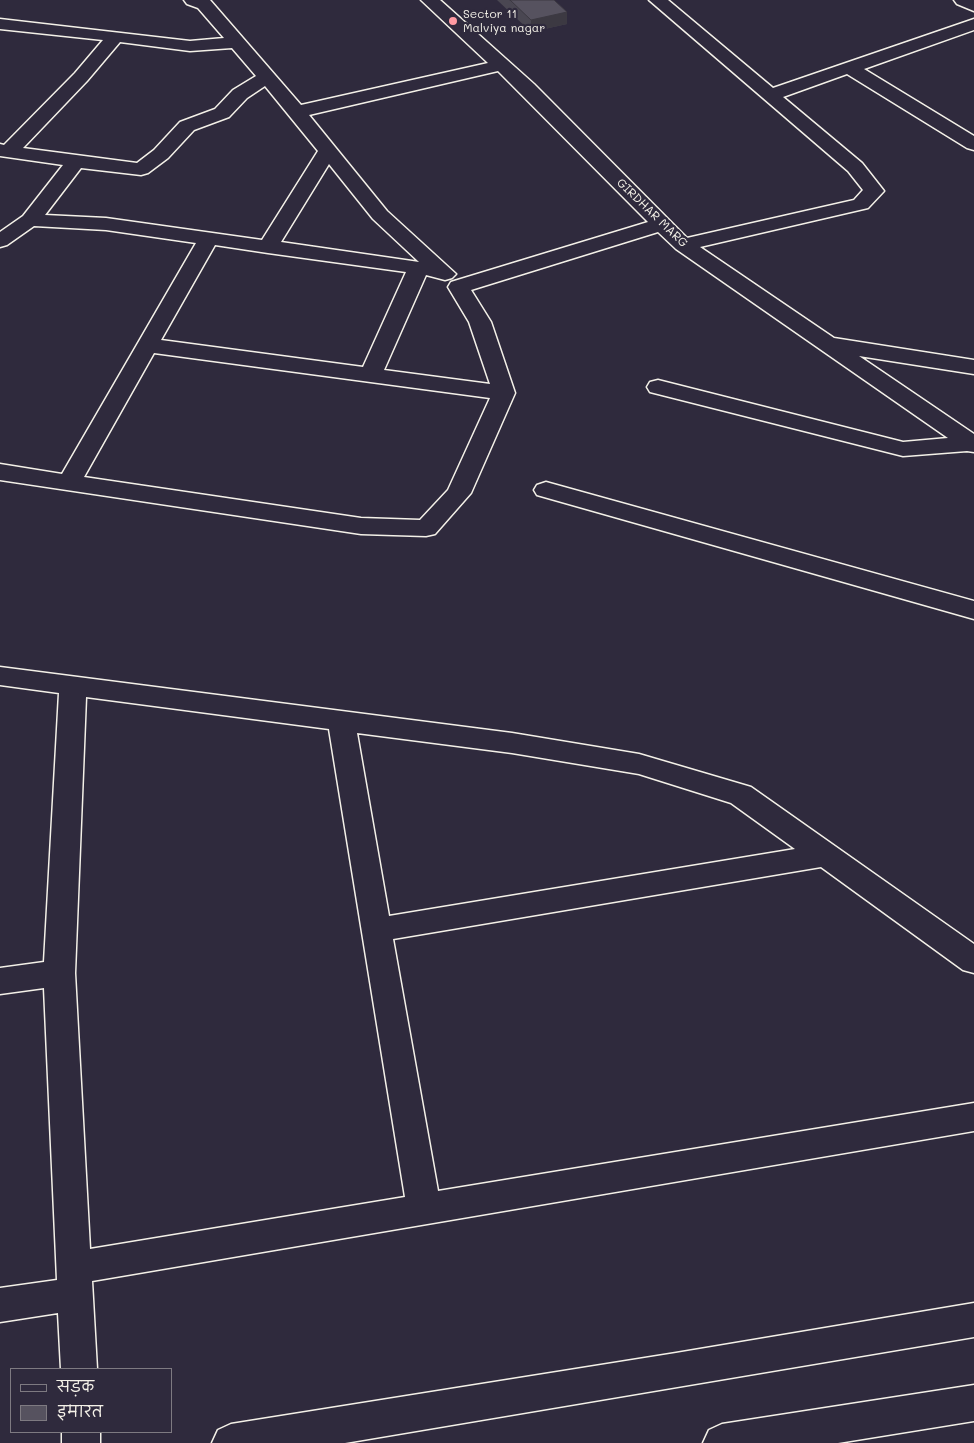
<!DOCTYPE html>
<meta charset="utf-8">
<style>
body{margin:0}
#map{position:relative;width:974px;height:1443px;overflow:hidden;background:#2f2a3d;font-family:Mali,"Playpen Sans Deva",sans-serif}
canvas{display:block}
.legend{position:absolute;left:10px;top:1368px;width:162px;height:65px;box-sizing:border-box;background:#2f2a3d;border:1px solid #7e7a81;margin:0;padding:6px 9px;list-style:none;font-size:15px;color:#f4f1e8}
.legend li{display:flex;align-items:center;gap:10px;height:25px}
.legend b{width:25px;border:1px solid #7e7a81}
</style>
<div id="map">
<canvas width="974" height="1443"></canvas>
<ul class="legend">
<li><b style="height:6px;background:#2f2a3d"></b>सड़क</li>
<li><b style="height:14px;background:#56525f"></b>इमारत</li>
</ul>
</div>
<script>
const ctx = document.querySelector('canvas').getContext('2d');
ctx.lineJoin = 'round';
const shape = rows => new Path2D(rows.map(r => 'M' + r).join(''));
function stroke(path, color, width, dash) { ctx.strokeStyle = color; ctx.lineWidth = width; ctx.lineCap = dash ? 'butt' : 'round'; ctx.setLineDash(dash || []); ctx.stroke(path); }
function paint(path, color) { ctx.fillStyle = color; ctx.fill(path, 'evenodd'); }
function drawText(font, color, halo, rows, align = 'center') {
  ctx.font = font + ' Mali,sans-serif'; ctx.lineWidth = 4.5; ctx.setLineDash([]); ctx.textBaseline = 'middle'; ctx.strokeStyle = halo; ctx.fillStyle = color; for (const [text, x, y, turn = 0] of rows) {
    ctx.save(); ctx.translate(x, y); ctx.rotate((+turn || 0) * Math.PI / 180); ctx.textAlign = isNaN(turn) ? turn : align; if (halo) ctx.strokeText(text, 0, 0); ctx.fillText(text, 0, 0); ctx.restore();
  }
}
const minor = shape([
 [184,0,210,0,301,105,488,63,421,0,440,0,534,84,687,238,854,200,863,190,848,171,649,0,668,0,773,88,974,19,974,30,864,69,974,136,974,150,967,148,847,74,783,97,862,163,884,191,868,208,700,247,834,338,974,360,974,374,859,356,974,434,974,452,967,451,903,456,650,392,647,387,650,382,658,380,903,442,948,438,676,249,658,232,471,290,491,322,515,393,471,493,435,534,426,536,361,534,0,480,0,464,62,474,196,243,106,230,34,226,7,245,0,247,0,232,23,216,63,165,0,156,0,144,4,145,75,73,103,40,0,29,0,19,190,41,224,38,198,8,187,4,184,0],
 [120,42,190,51,232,48,256,76,233,90,215,109,180,122,154,150,137,163,23,148,87,81,120,42],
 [498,71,648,222,451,282,448,287,469,322,490,384,384,370,426,275,445,280,452,278,456,274,387,211,309,115,498,71],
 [265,86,318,151,262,240,106,218,45,215,81,168,141,175,148,173,168,158,194,130,229,117,247,98,265,86],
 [329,164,373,219,419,262,281,242,329,164],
 [215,245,268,253,406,272,363,367,161,340,215,245],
 [154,353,490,398,448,490,420,520,361,518,84,477,154,353],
 [954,0,974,0,974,11,957,4,954,0],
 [546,482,974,601,974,619,537,495,534,490,537,485,546,482],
 [0,667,512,733,639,754,751,787,974,944,974,973,963,970,821,867,393,939,438,1191,974,1103,974,1131,92,1281,97,1369,61,1369,58,1313,0,1322,0,1288,57,1280,44,988,0,994,0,968,44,962,59,693,0,685,0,667],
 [86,697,329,729,405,1197,90,1249,75,973,86,697],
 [357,733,512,753,639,774,731,803,795,849,389,916,357,733],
 [62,1432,100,1432,100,1443,62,1443,62,1432]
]);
const major = shape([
 [974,1303,974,1337,345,1443,212,1443,218,1430,231,1424,676,1353,974,1303],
 [974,1385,974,1421,838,1443,703,1443,709,1430,722,1424,974,1385]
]);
const wall = shape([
 [497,0,554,0,567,24,531,32]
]);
const shadedWall = shape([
 [567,12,567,24,531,32,531,20]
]);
const building = shape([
 [510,0,554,0,567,12,531,20,510,0]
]);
const markers = [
 [453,21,5,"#ff9aa2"]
];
const farPoinames = [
 ["Sector 11",463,14],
 ["Malviya nagar",463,28]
];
const farStreetnames = [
 ["GIRDHAR MARG",652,213,44]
];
stroke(minor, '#f4f1e8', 3);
stroke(major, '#f4f1e8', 3);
paint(minor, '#2f2a3d');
paint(major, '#2f2a3d');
paint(wall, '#4a4752');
paint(shadedWall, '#3c3942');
paint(building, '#56525f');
stroke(building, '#3c3942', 1);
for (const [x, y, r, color] of markers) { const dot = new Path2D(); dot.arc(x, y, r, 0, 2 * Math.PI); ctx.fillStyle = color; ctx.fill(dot); stroke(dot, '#2f2a3d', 2); }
drawText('12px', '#f4f1e8', '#2f2a3d', farPoinames, 'left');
drawText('12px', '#f4f1e8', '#2f2a3d', farStreetnames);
</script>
